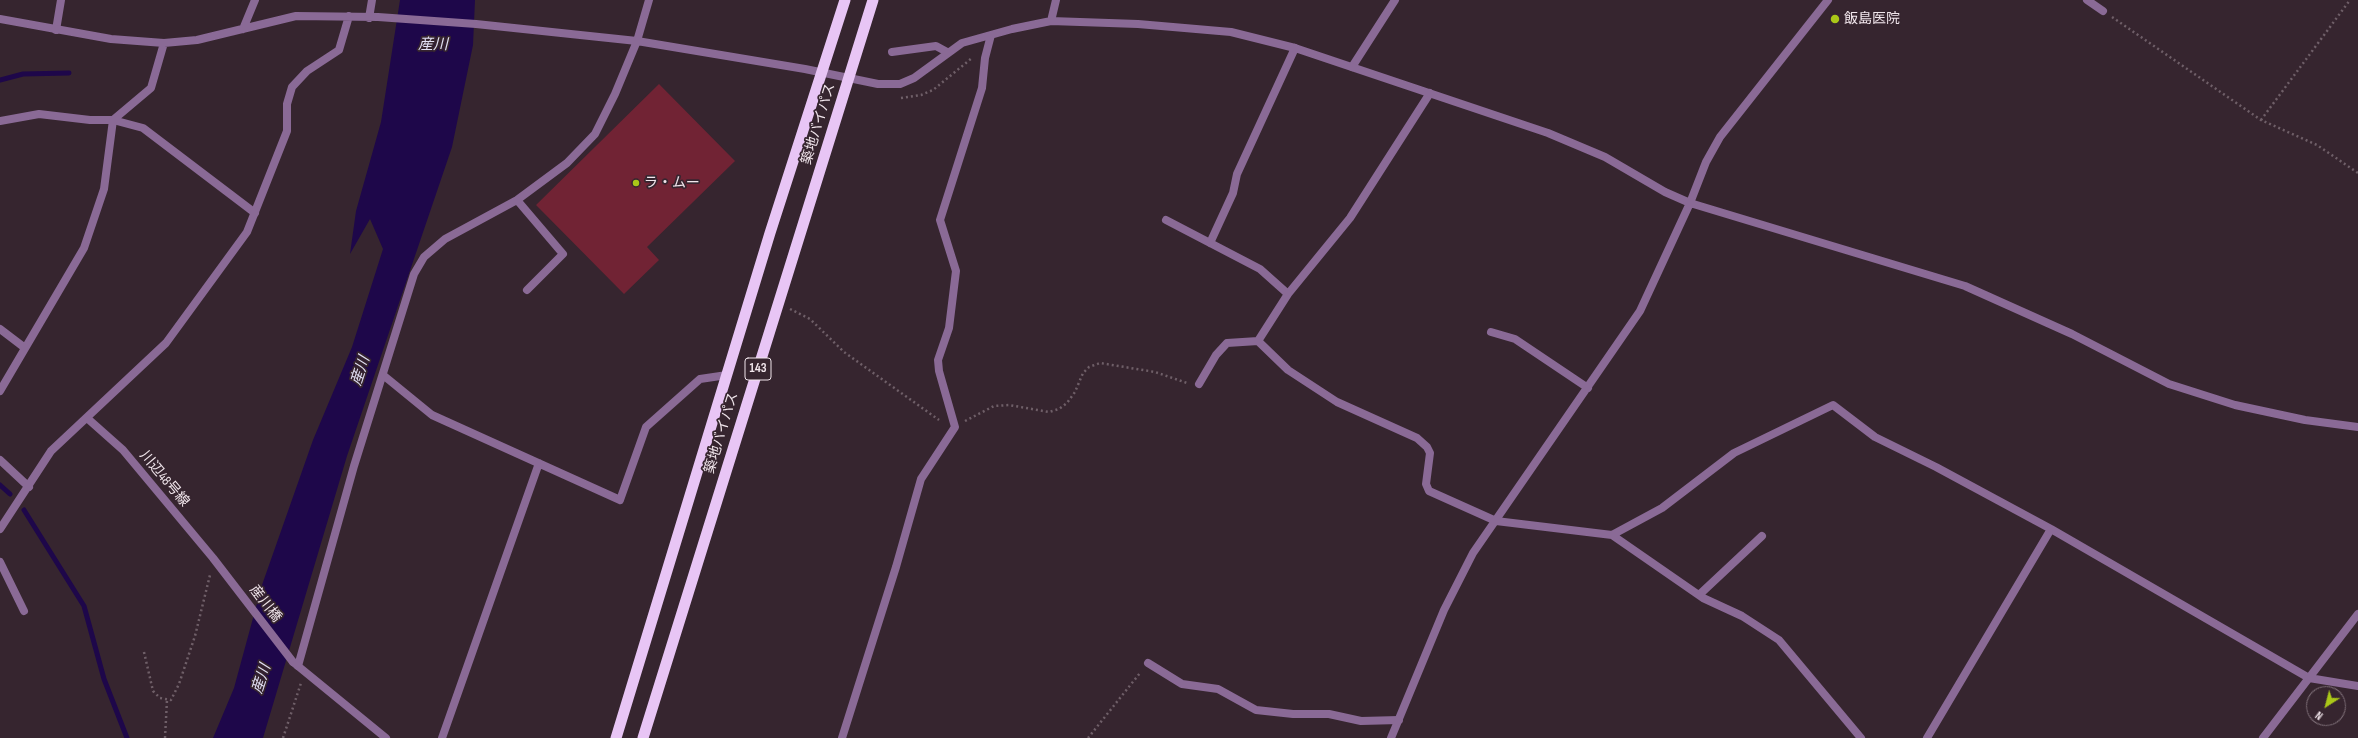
<!DOCTYPE html>
<meta charset="utf-8">
<style>
body{margin:0}
#map{position:relative;width:2358px;height:738px;overflow:hidden;background:#36252f;font-family:"Sofia Sans Condensed",sans-serif}
canvas{display:block}
.north{position:absolute;left:2306px;top:686px;width:40px;height:40px;box-sizing:border-box;background:#36252f;border:1px solid #81727b;border-radius:50%;rotate:216deg;font-size:11px;font-weight:700;line-height:16px;text-align:center;color:#f1e6ec}
.north::after{content:'';display:block;margin:auto;width:14px;height:18px;background:#aac718;clip-path:polygon(50% 0,100% 100%,50% 72%,0 100%)}
</style>
<div id="map">
<canvas width="2358" height="738"></canvas>
<div class="north">N</div>
</div>
<script>
const ctx = document.querySelector('canvas').getContext('2d');
ctx.lineJoin = 'round';
function paint(path, color) { ctx.fillStyle = color; ctx.fill(path, 'evenodd'); }
const shape = rows => new Path2D(rows.map(r => 'M' + r).join(''));
function stroke(path, color, width, dash) { ctx.strokeStyle = color; ctx.lineWidth = width; ctx.lineCap = dash ? 'butt' : 'round'; ctx.setLineDash(dash || []); ctx.stroke(path); }
function drawText(font, color, halo, rows, align = 'center') {
  ctx.font = font + ' "Sofia Sans Condensed","Noto Sans JP",sans-serif'; ctx.lineWidth = 3.5; ctx.setLineDash([]); ctx.textBaseline = 'middle'; ctx.strokeStyle = halo; ctx.fillStyle = color; for (const [text, x, y, turn = 0] of rows) {
    ctx.save(); ctx.translate(x, y); ctx.rotate((+turn || 0) * Math.PI / 180); ctx.textAlign = isNaN(turn) ? turn : align; if (halo) ctx.strokeText(text, 0, 0); ctx.fillText(text, 0, 0); ctx.restore();
  }
}
const water = shape([
 [400,0,475,0,473,45,452,147,347,456,263,738,213,738,234,688,262,585,313,440,352,347,383,249,370,219,350,254,356,211,381,122]
]);
const stream = shape([
 [0,80,23,74,69,73],
 [0,485,10,494],
 [24,510,84,606,104,679,127,738]
]);
const building = shape([
 [659,84,735,161,647,247,659,260,624,294,536,205]
]);
const path = shape([
 [2112,17,2261,120,2317,145,2358,173],
 [901,98,921,95,933,90,972,58],
 [2261,120,2350,0],
 [790,309,810,319,844,352,939,420],
 [965,421,994,406,1009,405,1049,412,1059,409,1067,403,1075,392,1083,373,1089,367,1100,363,1155,372,1187,383],
 [144,652,153,691,160,698,171,700,179,684,195,636,210,575],
 [165,738,167,700],
 [283,738,301,683],
 [1088,738,1140,673]
]);
const service = shape([
 [56,30,61,0],
 [1352,67,1395,0],
 [0,121,39,114,90,120,113,120,143,128,255,213],
 [1166,220,1260,269,1288,294],
 [1210,243,1233,193,1237,174,1295,48],
 [1258,341,1288,370,1337,402,1417,438,1427,447,1430,453,1426,484,1429,491,1496,521],
 [1199,384,1216,355,1227,343,1258,341,1288,294,1350,218,1430,93],
 [1148,663,1182,684,1218,689,1256,710,1293,714,1329,714,1361,721,1399,720]
]);
const minor = shape([
 [2087,0,2103,11],
 [369,18,372,0],
 [0,19,111,39,164,43,197,40,296,16,378,17,476,24,637,41,805,69,878,84,900,84,914,78,962,43,1012,29,1051,21,1138,24,1231,32,1295,48,1548,133,1605,157,1665,192,1690,203,1965,286,2072,334,2169,384,2235,405,2305,420,2358,427],
 [1051,21,1056,0],
 [243,29,255,0],
 [892,52,936,46,947,52],
 [517,200,563,254,527,290],
 [0,329,25,348],
 [1491,332,1515,339,1588,388],
 [383,375,432,415,620,500,646,427,700,379,727,375],
 [0,391,84,248,104,189,113,120,151,88,164,43],
 [87,418,123,450,213,558,293,662],
 [0,460,29,487],
 [1496,521,1612,535,1703,598,1742,616,1779,640,1861,738],
 [0,529,51,451,166,343,247,232,287,131,287,104,292,87,307,71,339,50,349,16],
 [1612,535,1662,508,1734,453,1833,405,1875,437,1936,467,2051,529,2309,678,2358,686],
 [0,562,24,611],
 [1699,595,1762,536],
 [298,666,354,466,414,274,424,257,445,239,517,200,567,163,595,134,615,94,637,41,649,0],
 [442,738,539,463],
 [842,738,896,567,921,479,955,427,939,371,938,360,949,328,956,271,940,220,982,88,985,58,991,35],
 [1391,738,1444,610,1473,553,1640,311,1690,203,1706,162,1720,137,1828,0],
 [1927,738,2051,529],
 [2263,738,2358,614]
]);
const tertiary = shape([
 [293,662,386,738]
]);
const trunk = shape([
 [616,738,770,233,845,0],
 [643,738,873,0]
]);
const markers = [
 [1835,19,5,"#aac718"],
 [636,183,4,"#aac718"]
];
const shields = [
 [758,369,26]
];
const shieldNames = [
 ["143",758,369]
];
const poiNames = [
 ["飯島医院",1844,19],
 ["ラ・ムー",644,183]
];
const streetNames = [
 ["築地バイパス",819,124,-73],
 ["築地バイパス",722,433,-73],
 ["川辺48号線",164,479,50],
 ["産川橋",265,604,52]
];
const waterNames = [
 ["産川",433,45],
 ["産川",361,371,-72],
 ["産川",262,679,-72]
];
paint(water, '#1e074a');
stroke(stream, '#1e074a', 5);
paint(building, '#712334');
stroke(path, '#6f5f68', 2.5, [2, 3]);
stroke(service, '#8a6a96', 8);
stroke(minor, '#8a6a96', 8);
stroke(tertiary, '#8a6a96', 8);
stroke(trunk, '#e8c5f5', 11);
for (const [x, y, r, color] of markers) { const dot = new Path2D(); dot.arc(x, y, r, 0, 2 * Math.PI); ctx.fillStyle = color; ctx.fill(dot); stroke(dot, '#36252f', 1.5); }
for (const [x, y, w] of shields) { const box = new Path2D(); box.roundRect(x - w / 2, y - 11, w, 22, 3); ctx.fillStyle = '#36252f'; ctx.fill(box); stroke(box, '#f1e6ec', 1); }
drawText('bold 13px', '#f1e6ec', null, shieldNames);
drawText('14px', '#f1e6ec', '#36252f', poiNames, 'left');
drawText('14px', '#f1e6ec', '#36252f', streetNames);
drawText('italic 15px', '#e3e1f6', '#36252f', waterNames);
</script>
